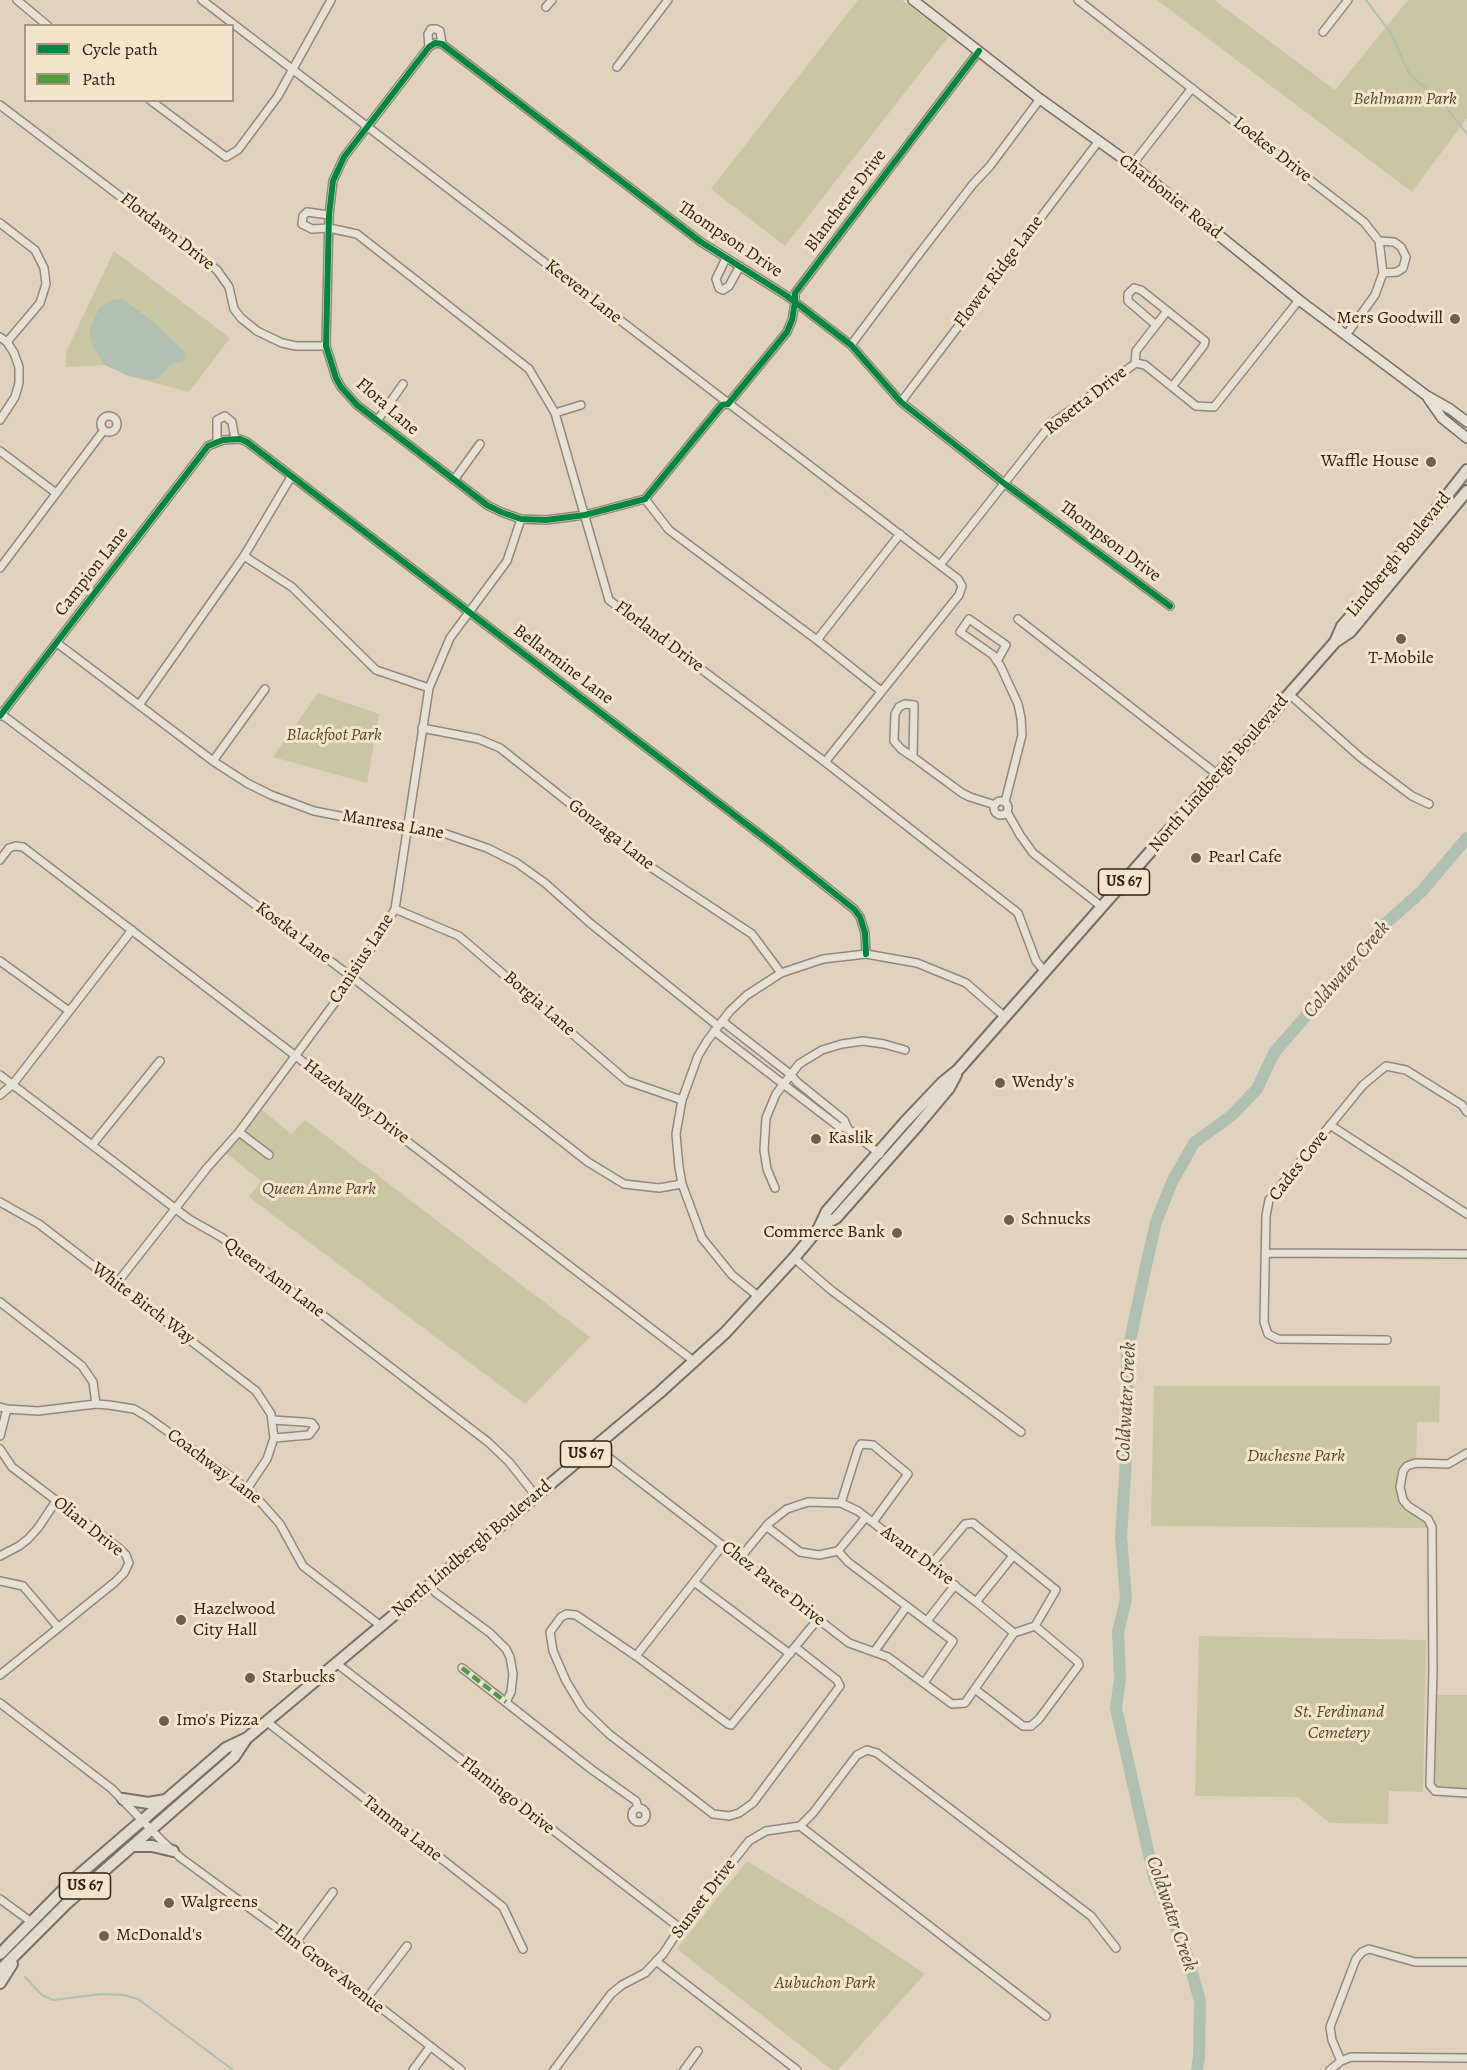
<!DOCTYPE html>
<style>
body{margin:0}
#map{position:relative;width:1467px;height:2070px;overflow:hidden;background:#e1d2be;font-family:Alegreya,serif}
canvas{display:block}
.legend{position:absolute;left:24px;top:24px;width:210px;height:78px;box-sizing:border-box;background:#f5e4cc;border:2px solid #a79680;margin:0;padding:8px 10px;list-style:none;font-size:18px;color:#32210d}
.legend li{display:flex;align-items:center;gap:12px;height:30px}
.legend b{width:30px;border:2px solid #a79680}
</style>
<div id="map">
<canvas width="1467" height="2070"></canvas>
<ul class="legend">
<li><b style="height:8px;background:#00873e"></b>Cycle path</li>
<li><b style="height:8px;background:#509b3b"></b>Path</li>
</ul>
</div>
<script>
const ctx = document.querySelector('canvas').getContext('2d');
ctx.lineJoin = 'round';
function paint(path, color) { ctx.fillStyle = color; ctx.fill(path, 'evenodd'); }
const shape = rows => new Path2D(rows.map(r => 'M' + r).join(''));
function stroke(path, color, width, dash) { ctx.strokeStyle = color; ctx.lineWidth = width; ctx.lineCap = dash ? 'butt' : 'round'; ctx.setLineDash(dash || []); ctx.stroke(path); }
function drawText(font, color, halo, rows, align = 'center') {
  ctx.font = font + ' Alegreya,serif'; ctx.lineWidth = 6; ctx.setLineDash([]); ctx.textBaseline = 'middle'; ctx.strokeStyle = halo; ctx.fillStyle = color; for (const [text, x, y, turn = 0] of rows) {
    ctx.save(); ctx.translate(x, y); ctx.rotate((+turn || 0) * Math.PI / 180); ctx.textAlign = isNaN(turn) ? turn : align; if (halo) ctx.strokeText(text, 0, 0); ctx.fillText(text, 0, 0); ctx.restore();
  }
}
const green = shape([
 [858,0,902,0,949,36,785,246,711,189],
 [1157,0,1214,0,1335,90,1408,0,1467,0,1467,118,1412,192],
 [114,251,230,338,189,392,129,376,105,365,66,367,66,352],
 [318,693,379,714,367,783,273,757],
 [260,1108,291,1134,305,1120,590,1337,525,1404,249,1197,261,1181,226,1153],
 [1154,1386,1440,1386,1439,1422,1417,1422,1416,1463,1403,1471,1403,1500,1428,1519,1428,1528,1151,1526],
 [1199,1636,1426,1640,1423,1792,1389,1791,1388,1824,1330,1823,1298,1797,1195,1796],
 [1436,1695,1467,1695,1467,1794,1435,1793],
 [747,1861,848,1922,925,1974,838,2070,832,2070,677,1949]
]);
const water = shape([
 [115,299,124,300,151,320,185,352,184,361,170,365,162,375,153,380,129,376,105,365,94,349,90,338,90,329,100,307]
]);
const stream = shape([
 [1366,0,1390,32,1410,75,1442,102,1467,134],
 [25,1977,42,1995,53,2000,102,1994,124,1995,138,1999,233,2070]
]);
const river = shape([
 [1197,2070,1199,2056,1200,2001,1186,1952,1154,1877,1116,1708,1120,1678,1118,1632,1126,1599,1121,1537,1127,1444,1127,1354,1144,1275,1156,1222,1172,1182,1194,1143,1232,1115,1257,1089,1274,1053,1385,924,1421,892,1467,838]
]);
const minor = shape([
 [17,0,48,26],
 [202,0,958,579,962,586,959,595,825,762],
 [1078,0,1364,222,1379,241,1383,273,1375,295,1346,335],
 [546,7,552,0],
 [1323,32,1348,0],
 [429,47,428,34,431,29,436,29,440,31,442,44],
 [979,51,795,293,795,302,792,320,787,332,728,404,722,405,645,499,585,515,546,520,521,519,501,512,487,505,357,405,341,387,336,378,326,346,329,215,333,181,344,157,429,47,435,43,442,44,701,242,787,296,795,302,851,345,901,402,1005,484,1170,606],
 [617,67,668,0],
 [150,100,226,157,238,150,278,96,331,0],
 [0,105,217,270,229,287,234,309,241,318,257,331,282,343,296,346,326,346],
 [1132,165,1192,88],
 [329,215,307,212,303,216,302,224,312,229,329,228,357,234,529,369,555,413,609,600,825,762,1018,913,1036,961,1045,972],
 [0,223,35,250,44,268,46,284,40,303,7,342],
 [1379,241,1394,242,1401,247,1406,257,1403,268,1397,272,1383,273],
 [726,258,716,279,719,288,723,290,729,286,740,266],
 [1156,325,1128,301,1128,294,1134,288,1141,290,1205,341,1204,345,1172,387],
 [0,337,7,342,14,353,19,367,19,383,15,397,0,420],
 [851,345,916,258,973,184,990,166,1040,99],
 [1135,364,1136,351,1167,311],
 [901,402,1098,142],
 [555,413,581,405],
 '101 424a8 8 0 1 1 16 0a8 8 0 1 1-16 0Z',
 [377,421,403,384],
 [217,441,217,420,225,416,232,422,235,439],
 [0,451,56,493],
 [454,480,480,444],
 [645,499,669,530,817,640,881,691],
 [244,556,292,587,376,670,429,688],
 [940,565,1051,424,1136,363,1145,365,1196,406,1214,407,1299,300],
 [0,568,104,430],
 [1018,619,1218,775],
 [817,640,900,534],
 [57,643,213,761,247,783,271,795,314,811,355,819,446,834,487,848,517,863,545,883,590,923,718,1026],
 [997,661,1006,645,969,619,960,632,993,655,997,661,1000,665,1018,704,1021,718,1022,735,1005,802],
 [1289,694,1360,757,1412,796,1429,804],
 [139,705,244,556,291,477],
 [0,713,353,978,588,1162,624,1184,659,1188,682,1184],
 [0,716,208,446,223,440,240,439,247,442,469,612,775,846,854,909,860,917,865,933,866,954],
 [422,728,479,739,500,748,649,866,752,934,781,973],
 [913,757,901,749,894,741,895,714,899,707,905,704,914,705,913,757,962,793,970,797,995,805],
 [213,761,265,689],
 '994 808a7 7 0 1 1 14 0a7 7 0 1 1-14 0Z',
 [1007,812,1020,835,1033,853,1102,907],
 [16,846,23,847,695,1362],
 [0,860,9,848,16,846],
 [395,909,459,936,627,1081,682,1100],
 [0,961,69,1011],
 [722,1021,790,1074,797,1082,844,1120,848,1129,880,1154],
 [714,1031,838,1126,848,1129],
 [0,1075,189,1219,221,1237,488,1442,509,1462,536,1496],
 [0,1095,13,1084,132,930],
 [1330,1125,1467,1214],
 [239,1132,269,1155],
 [92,1145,160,1061],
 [775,1188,767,1169,764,1150,766,1118,776,1094,799,1064,822,1050,842,1044,863,1041,884,1044,905,1050],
 [0,1202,39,1224,256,1391,271,1414,274,1438,267,1459,247,1489],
 [1265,1253,1467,1254],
 [794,1258,831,1290,1021,1432],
 [117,1283,207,1168,239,1132,353,978,395,909,429,688,450,638,507,561,521,519],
 [759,1297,732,1275,702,1238,682,1184,679,1167,676,1134,682,1100,698,1056,707,1041,730,1011,747,995,781,973,823,959,866,954,917,963,966,983,1005,1017],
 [0,1302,82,1366,93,1382,96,1404],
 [1387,1340,1278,1339,1268,1334,1264,1322,1266,1216,1269,1200,1363,1085,1386,1066,1406,1070,1462,1105,1467,1112],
 [0,1407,7,1409,38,1411,96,1404,109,1405,134,1409,146,1416,233,1478,257,1498,280,1524,303,1566,381,1626],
 [272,1420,304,1422,312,1423,315,1427,309,1435,274,1438],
 [0,1436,7,1409],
 [595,1447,849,1643,888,1657,952,1704,965,1703,1014,1633,976,1602,858,1511,841,1503,808,1502,787,1509,769,1523,740,1558],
 [0,1449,12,1467,120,1549,126,1555,129,1563,124,1573,115,1582,0,1675],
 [1467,1453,1448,1464,1416,1463,1407,1466,1403,1471,1400,1487,1403,1500,1408,1506,1428,1519,1432,1527,1433,1670,1430,1785,1435,1791,1467,1793],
 [841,1503,858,1449,861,1444,873,1445,908,1474,873,1522],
 [766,1526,800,1552,819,1555,838,1551,866,1517],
 [723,1545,636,1656,728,1724,731,1725,818,1619],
 [838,1551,848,1562,953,1641,924,1683],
 [0,1556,19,1546,28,1539,38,1528,56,1501],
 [930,1566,965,1524,973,1523,1056,1590,1035,1626,1014,1633],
 [0,1581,23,1586,58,1627],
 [694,1582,790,1654],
 [429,1585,436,1593,490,1633,506,1649,510,1657,513,1674,511,1692,506,1702],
 [976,1602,1013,1556],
 [927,1621,955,1585],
 [874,1652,907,1606],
 [636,1656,576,1615,567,1614,561,1617,550,1632,553,1651,566,1681,583,1709,609,1734,704,1807,713,1814,729,1816,739,1813,753,1803,840,1686,837,1680,795,1647],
 [336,1663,680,1928],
 [462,1668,591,1769,636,1801,638,1808],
 [976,1690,1023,1726,1031,1726,1039,1719,1079,1665,1078,1662,1035,1626],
 [0,1703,112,1789,162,1841,181,1858,296,1942,461,2070],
 [266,1721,503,1907,523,1949],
 '632 1815a7 7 0 1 1 14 0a7 7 0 1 1-14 0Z',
 [800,1826,1046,2016],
 [0,1899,30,1921],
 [296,1942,333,1892],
 [656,1961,797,2070],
 [367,1998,407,1946],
 [1341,2061,1332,2040,1330,2027,1356,1959,1362,1952,1369,1949,1415,1962,1467,1962],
 [413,2070,430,2047],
 [554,2070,611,1994,622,1985,645,1973,663,1954,680,1928,749,1841,766,1831,800,1826,813,1813,857,1755,867,1750,877,1753,1091,1916,1116,1948],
 [684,2070,698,2051],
 [1330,2070,1341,2061,1351,2057,1467,2058]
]);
const secondary = shape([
 [913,0,1040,99,1132,165,1299,300,1427,396,1450,409,1467,422],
 [1428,398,1442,418,1467,438]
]);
const primary = shape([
 [1335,642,1342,626,1370,594,1467,470],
 [820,1227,836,1218,918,1125,949,1088,956,1075],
 [123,1799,148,1803,166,1800],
 [134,1846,152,1846,173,1851],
 [0,1954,72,1881,226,1748,247,1738,659,1393,725,1333,794,1258,819,1228,827,1211,905,1122,942,1083,958,1070,1335,642,1350,632,1467,491],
 [0,1970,66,1904,234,1757,246,1739],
 [0,1983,12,1964]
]);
const quiet = shape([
 [462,1668,506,1702]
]);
const cycleway = shape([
 [979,51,795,293,795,302,792,320,787,332,728,404,722,405,645,499,585,515,546,520,521,519,501,512,487,505,357,405,341,387,336,378,326,346,329,215,333,181,344,157,429,47,435,43,442,44,701,242,787,296,795,302,851,345,901,402,1005,484,1170,606],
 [0,716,208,446,223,440,240,439,247,442,469,612,775,846,854,909,860,917,865,933,866,954]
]);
const markers = [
 [1455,319,6,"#6f5f4b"],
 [1431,462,6,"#6f5f4b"],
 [1401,639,6,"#6f5f4b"],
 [1196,858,6,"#6f5f4b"],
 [1000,1083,6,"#6f5f4b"],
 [816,1139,6,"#6f5f4b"],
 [1009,1220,6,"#6f5f4b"],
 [897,1233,6,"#6f5f4b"],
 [181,1620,6,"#6f5f4b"],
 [250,1678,6,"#6f5f4b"],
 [164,1721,6,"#6f5f4b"],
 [169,1903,6,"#6f5f4b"],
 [104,1936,6,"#6f5f4b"]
];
const shields = [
 [1124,882,51],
 [586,1454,51],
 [85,1886,51]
];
const shieldNames = [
 ["US 67",1124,882],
 ["US 67",586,1454],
 ["US 67",85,1886]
];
const parkNames = [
 ["Behlmann Park",1405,100],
 ["Blackfoot Park",334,736],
 ["Queen Anne Park",319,1190],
 ["Duchesne Park",1296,1457],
 ["St. Ferdinand",1339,1713],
 ["Cemetery",1339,1734],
 ["Aubuchon Park",825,1984]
];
const streetNames = [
 ["Loekes Drive",1272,150,38],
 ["Charbonier Road",1170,197,38],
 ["Blanchette Drive",846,201,-53],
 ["Flordawn Drive",167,232,38],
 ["Thompson Drive",730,240,34],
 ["Flower Ridge Lane",999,272,-53],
 ["Keeven Lane",583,292,38],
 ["Rosetta Drive",1086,401,-38],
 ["Flora Lane",387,407,41],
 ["Thompson Drive",1110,542,37],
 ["Lindbergh Boulevard",1399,555,-51],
 ["Campion Lane",92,572,-52],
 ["Florland Drive",659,637,37],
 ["Bellarmine Lane",563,665,37],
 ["North Lindbergh Boulevard",1219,774,-49],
 ["Manresa Lane",393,825,10],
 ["Gonzaga Lane",611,835,38],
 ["Kostka Lane",293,933,37],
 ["Canisius Lane",362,959,-57],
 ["Borgia Lane",539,1004,41],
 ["Hazelvalley Drive",356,1102,37],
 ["Cades Cove",1299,1166,-52],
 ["Queen Ann Lane",274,1278,37],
 ["White Birch Way",143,1304,37],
 ["Coachway Lane",214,1467,37],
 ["Olian Drive",88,1527,39],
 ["North Lindbergh Boulevard",472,1549,-40],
 ["Avant Drive",917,1556,37],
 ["Chez Paree Drive",773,1584,38],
 ["Flamingo Drive",507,1796,38],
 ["Tamma Lane",402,1829,38],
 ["Sunset Drive",704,1899,-53],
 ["Elm Grove Avenue",329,1969,38]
];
const poiNames = [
 ["Mers Goodwill",1443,319,"right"],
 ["Waffle House",1419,462,"right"],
 ["T-Mobile",1401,659,"center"],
 ["Pearl Cafe",1208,858],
 ["Wendy's",1012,1083],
 ["Kaslik",828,1139],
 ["Schnucks",1021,1220],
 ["Commerce Bank",885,1233,"right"],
 ["Hazelwood",193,1610],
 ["City Hall",193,1631],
 ["Starbucks",262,1678],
 ["Imo's Pizza",176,1721],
 ["Walgreens",181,1903],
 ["McDonald's",116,1936]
];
const waterNames = [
 ["Coldwater Creek",1347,970,-49],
 ["Coldwater Creek",1127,1402,-87],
 ["Coldwater Creek",1171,1914,71]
];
paint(green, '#cac6a2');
paint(water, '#afc0b1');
stroke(stream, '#afc0b1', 2);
stroke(river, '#afc0b1', 12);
stroke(minor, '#93887b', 10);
stroke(secondary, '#7a7063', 12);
stroke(primary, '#7a7063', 14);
stroke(minor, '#e7e0d5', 7);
stroke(secondary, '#e7e0d5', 9);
stroke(primary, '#e3dace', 10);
stroke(quiet, '#509b3b', 4.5, [9, 4.5]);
stroke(cycleway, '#00873e', 6);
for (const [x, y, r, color] of markers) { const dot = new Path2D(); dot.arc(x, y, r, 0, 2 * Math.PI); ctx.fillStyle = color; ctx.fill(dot); stroke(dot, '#f5e4cc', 2); }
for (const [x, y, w] of shields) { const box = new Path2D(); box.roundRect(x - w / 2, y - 13, w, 26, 4.5); ctx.fillStyle = '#f5e4cc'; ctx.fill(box); stroke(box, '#32210d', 1.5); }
drawText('bold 16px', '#32210d', null, shieldNames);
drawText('italic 18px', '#54482d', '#f5e4cc', parkNames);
drawText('18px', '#32210d', '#f5e4cc', streetNames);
drawText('18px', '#32210d', '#f5e4cc', poiNames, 'left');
drawText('italic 20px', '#514f3c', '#f5e4cc', waterNames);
</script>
